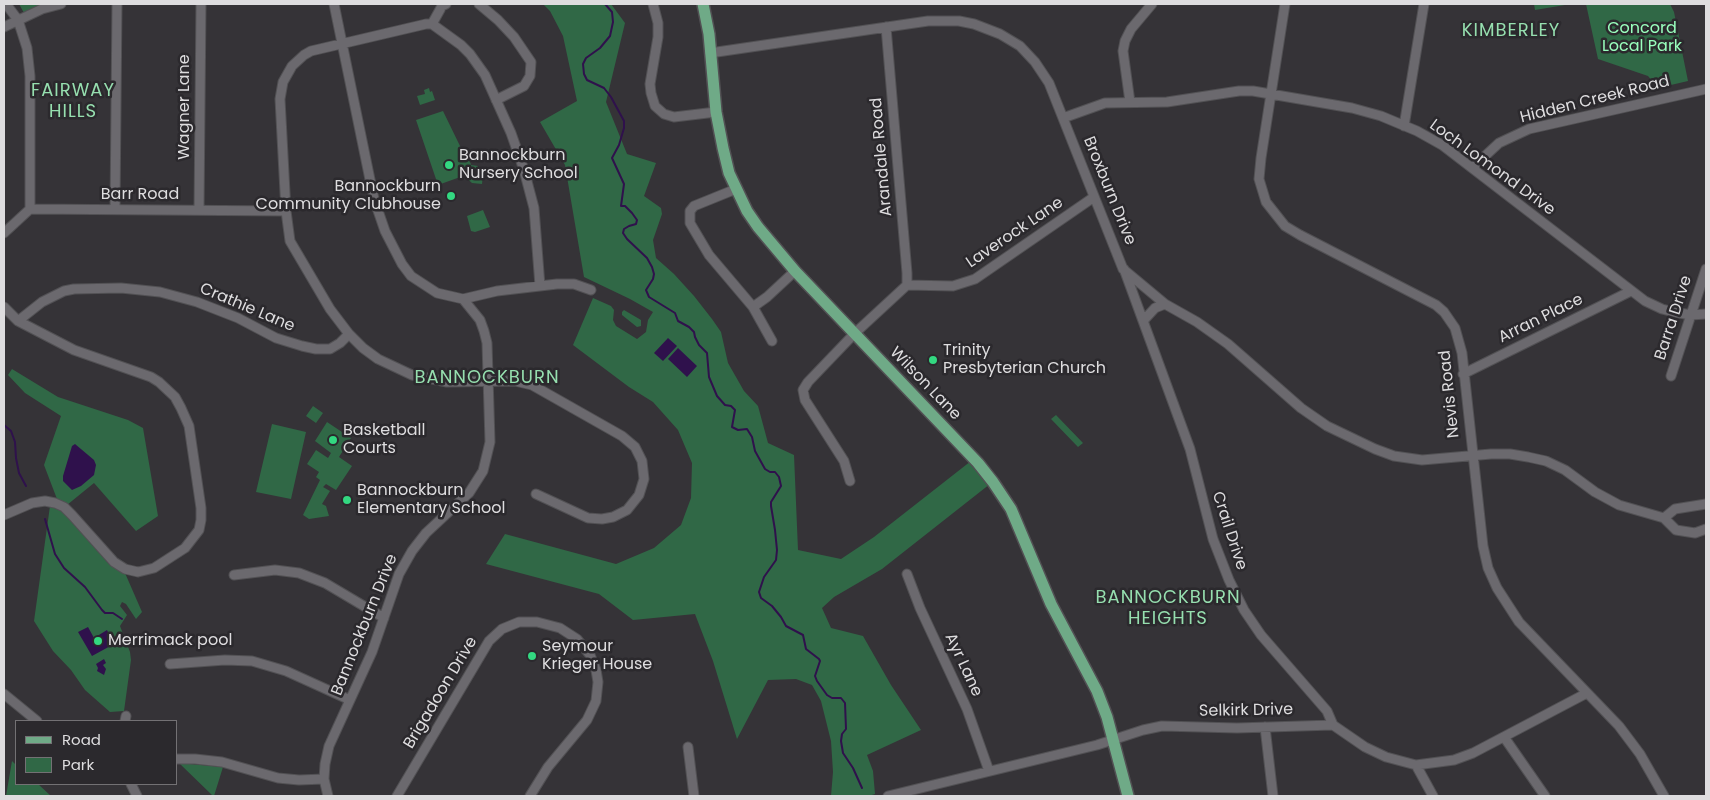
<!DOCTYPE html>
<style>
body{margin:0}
#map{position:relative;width:1710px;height:800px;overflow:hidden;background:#353337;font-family:Poppins,sans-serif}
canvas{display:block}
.frame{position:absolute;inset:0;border:5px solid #dedddf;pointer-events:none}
.legend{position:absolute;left:15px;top:720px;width:162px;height:65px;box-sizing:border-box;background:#2b292d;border:1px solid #737174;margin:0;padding:6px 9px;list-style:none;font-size:15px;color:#dedddf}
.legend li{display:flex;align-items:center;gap:10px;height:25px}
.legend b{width:25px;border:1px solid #737174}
</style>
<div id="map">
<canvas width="1710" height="800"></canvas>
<div class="frame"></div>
<ul class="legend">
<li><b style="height:6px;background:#6faa87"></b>Road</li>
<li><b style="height:14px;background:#306846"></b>Park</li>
</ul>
</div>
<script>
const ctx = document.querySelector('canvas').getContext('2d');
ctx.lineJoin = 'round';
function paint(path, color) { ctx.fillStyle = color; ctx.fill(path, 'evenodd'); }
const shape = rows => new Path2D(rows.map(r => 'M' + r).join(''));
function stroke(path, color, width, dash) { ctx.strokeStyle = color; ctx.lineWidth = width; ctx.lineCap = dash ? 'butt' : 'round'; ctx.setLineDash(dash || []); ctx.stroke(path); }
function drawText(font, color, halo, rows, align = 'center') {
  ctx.font = font + ' Poppins,sans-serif'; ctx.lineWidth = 5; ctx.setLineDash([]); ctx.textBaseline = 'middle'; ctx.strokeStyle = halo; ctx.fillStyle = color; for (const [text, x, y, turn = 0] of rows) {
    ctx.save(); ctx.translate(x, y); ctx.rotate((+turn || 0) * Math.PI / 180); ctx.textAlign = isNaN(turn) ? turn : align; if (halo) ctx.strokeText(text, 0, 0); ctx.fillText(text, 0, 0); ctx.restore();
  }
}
const green = shape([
 [19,4,49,4,24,13],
 [543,4,611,4,625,23,606,102,627,154,656,163,644,196,661,208,662,214,653,240,656,258,674,274,694,296,712,319,721,332,728,363,744,391,758,406,768,443,794,455,798,550,841,559,874,537,971,461,990,484,882,569,834,597,822,608,831,628,863,636,891,685,921,730,867,755,873,771,875,794,869,796,831,796,833,772,831,741,821,701,812,685,796,679,768,680,737,739,713,661,695,614,633,620,599,594,486,564,505,534,616,564,654,548,681,525,691,498,692,463,678,430,653,402,629,387,573,345,593,298,611,306,614,310,613,320,616,326,637,339,646,332,648,320,653,312,630,299,584,277,565,165,540,122,577,101,563,36,550,11],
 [1534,4,1571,4,1535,10],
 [1586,4,1670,4,1674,12,1688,81,1658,88,1648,76,1598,59],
 [429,88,430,92,432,91,435,100,420,105,417,96,425,94,424,90],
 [443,111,460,146,471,164,463,176,438,185,416,120],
 [471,165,478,166,479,174,483,174,482,184,472,183,464,176],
 [483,210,490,227,475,232,471,231,467,216],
 [624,310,641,320,641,326,637,327,622,315,622,312],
 [12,369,58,397,128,420,143,428,158,516,136,531,94,483,67,505,57,499,44,465,61,416,25,393,8,375],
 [313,406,323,413,316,423,306,416],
 [1056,415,1083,443,1078,447,1051,419],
 [327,422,351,438,339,457,352,466,336,490,326,484,323,487,330,491,322,504,326,506,329,516,309,519,303,515,320,480,316,477,319,472,307,464,316,450,328,458,331,453,315,441],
 [272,424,306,432,291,499,256,492],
 [50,506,62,511,108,563,125,573,142,612,136,619,126,604,122,602,120,606,127,615,120,626,130,652,131,660,124,711,110,712,85,690,71,670,53,651,34,621],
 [12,761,16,765,16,784,38,784,51,796,6,796],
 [179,763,223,767,214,796,213,796]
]);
const water = shape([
 [668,338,677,346,663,361,654,353],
 [678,348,697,366,687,377,668,359],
 [75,444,94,460,96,465,94,475,81,486,72,490,63,481,63,476,72,446],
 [88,627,94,638,107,630,114,644,92,656,78,632],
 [104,659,106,663,103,665,106,669,104,675,97,671,98,668,96,664]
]);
const stream = shape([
 [605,4,612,12,613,22,610,36,600,48,586,58,583,64,584,74,587,80,604,88,611,97,624,121,624,128,619,145,612,158,624,184,621,206,625,206,632,213,637,220,636,224,629,226,624,229,623,233,627,239,647,258,652,267,654,274,653,279,646,290,649,297,675,313,678,321,689,327,694,332,695,337,699,345,707,353,709,377,717,396,725,405,731,406,735,410,732,427,738,430,747,429,752,437,755,451,765,469,770,472,775,472,779,477,781,486,771,502,771,506,775,530,777,550,776,560,764,577,759,592,761,598,772,606,781,617,786,626,803,635,806,649,819,659,820,661,815,676,817,681,827,695,832,698,841,698,845,703,846,729,842,734,841,741,843,753,853,768,862,788],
 [4,425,11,431,15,442,16,458,19,473,26,486],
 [45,519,55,554,64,568,85,587,102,610,105,613,113,613,122,619]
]);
const minor = shape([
 [6,4,18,20,27,48,30,76,30,209],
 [479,4,498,20,514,37,531,62,530,76,524,86,496,100],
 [653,4,658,23,658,37,650,84,651,93,655,106,664,114,674,117,716,112],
 [1285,4,1261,158,1259,179,1266,202,1285,226,1300,235,1436,305,1444,312,1455,328,1462,353,1483,546,1488,568,1497,588,1519,622,1619,726,1640,754,1664,796],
 [432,24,442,6,446,4],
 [4,27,42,9,61,4],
 [886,27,907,273,907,285],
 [710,53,928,21,959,21,974,24,1000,34,1020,46,1035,62,1049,83,1123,269,1165,304,1197,322,1228,344,1301,408,1327,426,1375,449,1394,456,1422,460,1491,454,1510,454,1528,457,1546,461,1565,470,1595,492,1619,505,1664,518,1676,530,1695,533,1706,529],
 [1130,102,1123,51,1125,41,1131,29,1152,4],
 [1063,118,1105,103,1167,102,1239,91,1253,91,1352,108,1381,116,1417,131,1442,145,1645,301,1662,309,1674,312,1691,315,1706,314],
 [1404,126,1424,4],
 [1472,168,1499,143,1529,129,1706,89],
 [736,189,694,206,690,211,690,223,709,255,753,307,772,341],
 [115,209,117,4],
 [199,210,201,4],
 [4,233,30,209,286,211],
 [1124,269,1190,449,1213,539,1229,580,1244,610,1261,635,1327,711,1333,725],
 [463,299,497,291,557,284,574,284,591,290],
 [4,307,18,321,74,350,151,377,159,382,175,397,181,408,189,426,201,508,201,520,199,530,185,548,154,568,138,572,125,569,114,562,72,515,64,507,55,503,45,501,32,503,4,515],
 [753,307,767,297,795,271],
 [18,321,42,302,64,291,74,289,121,288,160,292,197,302,238,318,276,338,302,346,316,349,330,349,340,343,349,334],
 [1143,321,1155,308,1165,304],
 [1463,374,1631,291],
 [1671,376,1706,269],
 [850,481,844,461,805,400,803,390,808,382,854,334,907,285,953,286,975,279,1094,197],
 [536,494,588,518,602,519,613,517,627,510,639,495,644,479,642,461,635,447,622,436,532,385,515,381,447,382,412,375,378,359,363,348,349,334,330,309,290,241,286,211,280,99,283,82,292,66,304,55,311,51,426,24,432,24,461,45,470,54,485,75,511,133,524,170,534,208,540,286],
 [1664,518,1675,509,1706,504],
 [907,574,920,608,967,709,989,771],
 [234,575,275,570,299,573,325,583,384,618],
 [170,664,225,660,252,661,286,671,350,700],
 [4,694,37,721],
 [125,721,126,716],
 [1265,727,1273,796],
 [1504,737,1545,796],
 [688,747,694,796],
 [176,759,195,759,222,762,278,778,299,780,324,779],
 [1416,765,1433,796],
 [131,784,137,796],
 [328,796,324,779,325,764,329,746,372,652,399,574,412,551,426,533,469,493,483,471,490,442,487,343,484,331,480,320,463,299,437,293,411,276,402,264,385,231,374,199,334,4],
 [397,796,489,641,502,629,519,622,537,622,560,628,577,639,590,655,596,670,598,682,596,701,587,720,548,767,530,796],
 [888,796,1097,745,1143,730,1162,726,1237,728,1333,725,1365,747,1386,757,1416,765,1454,760,1473,753,1587,693]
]);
const major = shape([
 [703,4,709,34,716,112,723,148,729,173,747,211,758,227,795,271,978,463,993,482,1011,509,1051,604,1097,691,1107,717,1128,796]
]);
const markers = [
 [449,165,5,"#33d881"],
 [451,196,5,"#33d881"],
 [933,360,5,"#33d881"],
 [333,440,5,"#33d881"],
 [347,500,5,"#33d881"],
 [98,641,5,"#33d881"],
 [532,656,5,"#33d881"]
];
const parkNames = [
 ["Concord",1642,29],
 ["Local Park",1642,47]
];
const streetNames = [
 ["Hidden Creek Road",1595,100,-14],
 ["Wagner Lane",185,107,-90],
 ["Arandale Road",882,157,-95],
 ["Loch Lomond Drive",1492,168,36],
 ["Broxburn Drive",1109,191,68],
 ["Barr Road",140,195],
 ["Laverock Lane",1015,233,-34],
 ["Crathie Lane",247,308,23],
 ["Barra Drive",1674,318,-72],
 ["Arran Place",1541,319,-26],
 ["Wilson Lane",925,384,46],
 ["Nevis Road",1450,394,-96],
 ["Crail Drive",1229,531,72],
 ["Bannockburn Drive",365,625,-68],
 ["Ayr Lane",963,665,65],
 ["Brigadoon Drive",441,693,-59],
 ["Selkirk Drive",1246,711,-1]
];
const poiNames = [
 ["Bannockburn",459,156],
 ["Nursery School",459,174],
 ["Bannockburn",441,187,"right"],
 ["Community Clubhouse",441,205,"right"],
 ["Trinity",943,351],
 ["Presbyterian Church",943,369],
 ["Basketball",343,431],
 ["Courts",343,449],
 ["Bannockburn",357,491],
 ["Elementary School",357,509],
 ["Merrimack pool",108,641],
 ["Seymour",542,647],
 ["Krieger House",542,665]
];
const neighbourhoodNames = [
 ["KIMBERLEY",1511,31],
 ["FAIRWAY",73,91],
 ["HILLS",73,112],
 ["BANNOCKBURN",487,378],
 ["BANNOCKBURN",1168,598],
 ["HEIGHTS",1168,619]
];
paint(green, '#306846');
paint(water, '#2f114c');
stroke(stream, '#2f114c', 2);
stroke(minor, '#525154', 11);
stroke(major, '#525154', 14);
stroke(minor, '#6b696e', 9);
stroke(major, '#6faa87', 11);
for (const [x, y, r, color] of markers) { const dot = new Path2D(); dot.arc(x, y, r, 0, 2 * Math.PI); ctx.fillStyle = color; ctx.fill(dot); stroke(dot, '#2b292d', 2); }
drawText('16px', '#99ffbd', '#2b292d', parkNames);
drawText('16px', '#dedddf', '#2b292d', streetNames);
drawText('16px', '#dedddf', '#2b292d', poiNames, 'left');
ctx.letterSpacing = '1px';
drawText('18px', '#96dfaf', '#2b292d', neighbourhoodNames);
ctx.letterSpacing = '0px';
</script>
